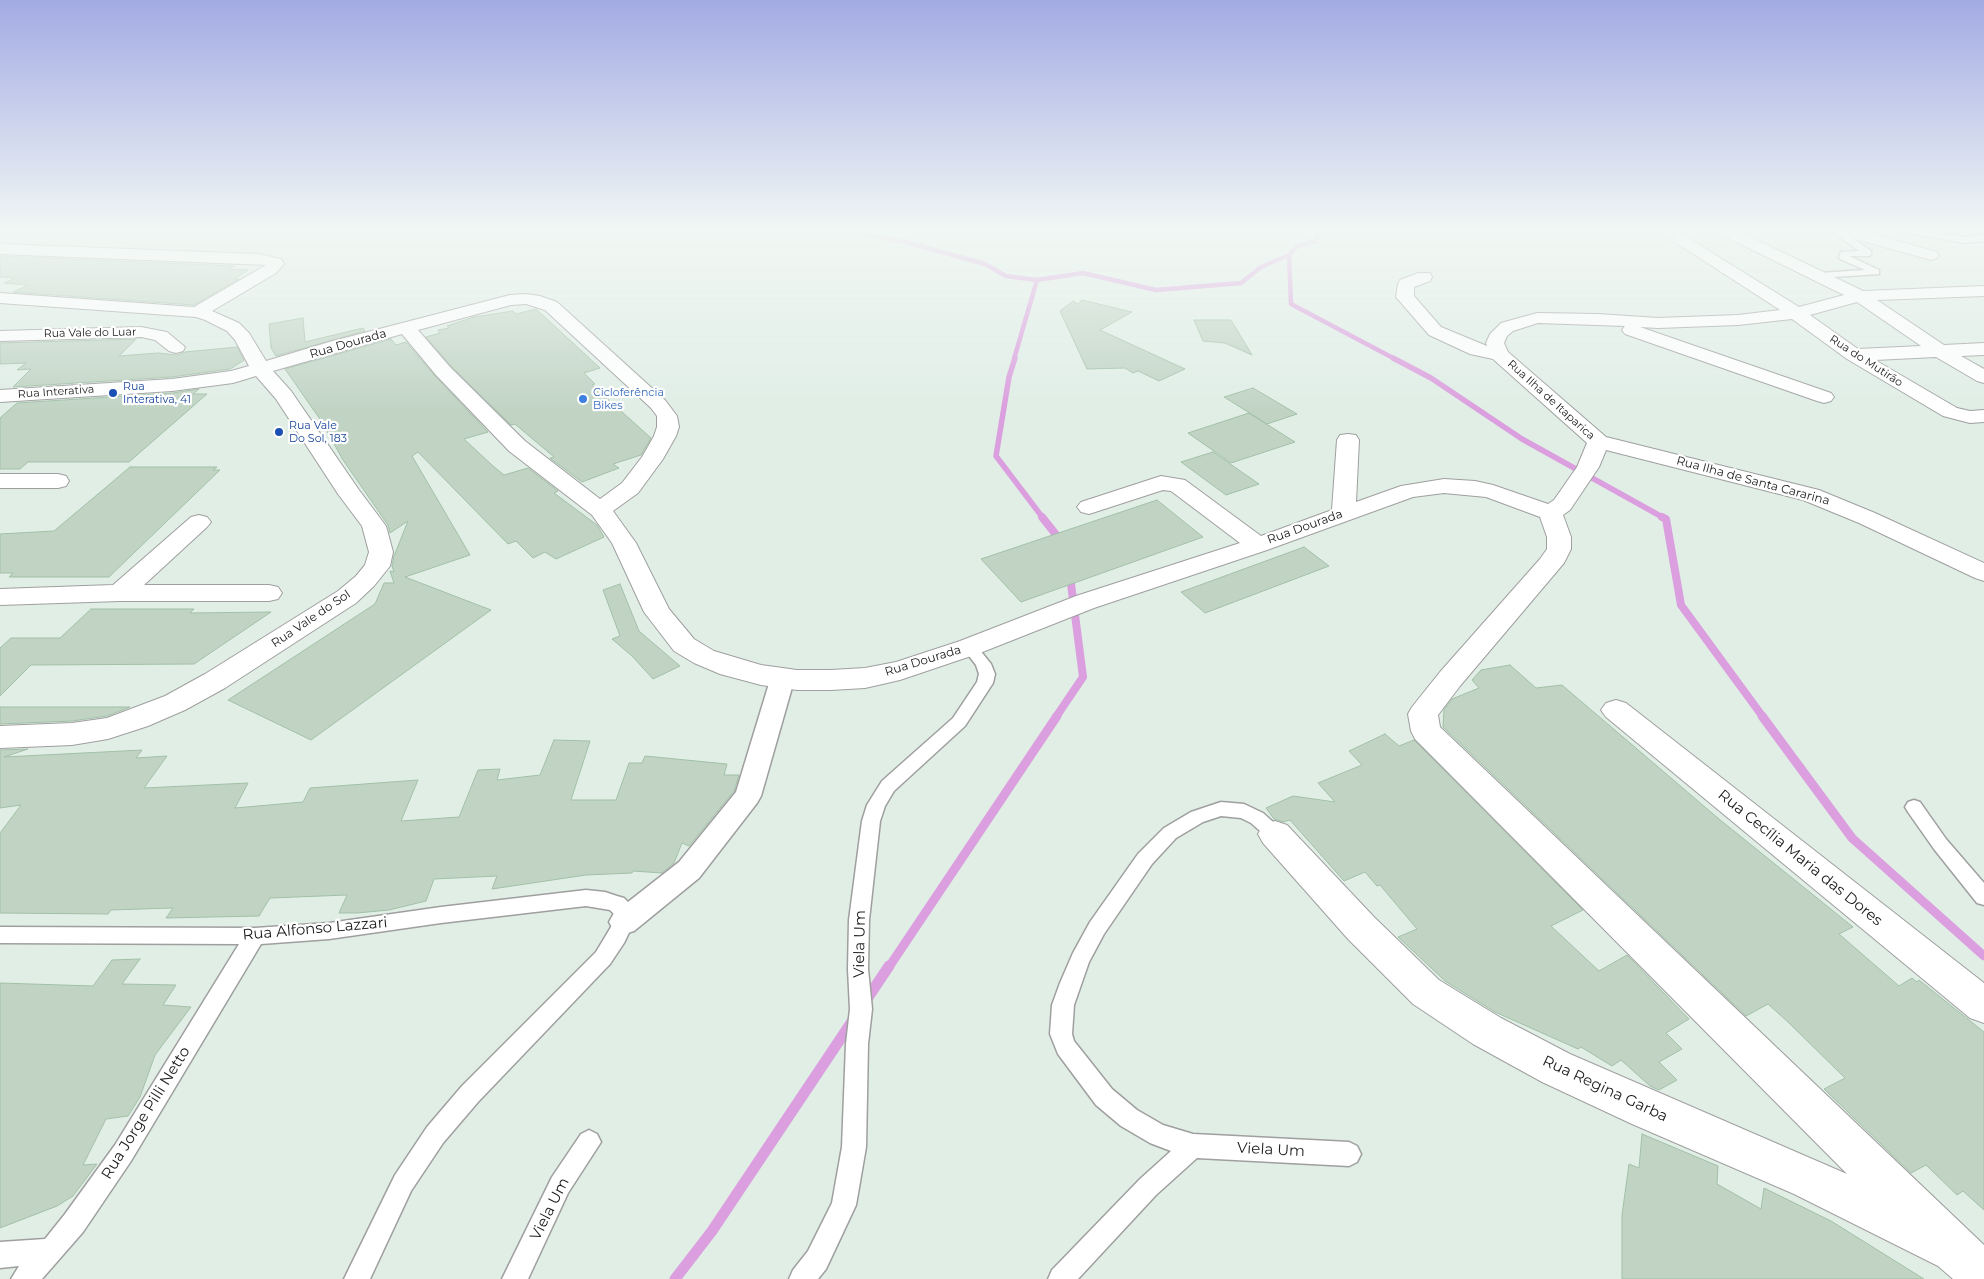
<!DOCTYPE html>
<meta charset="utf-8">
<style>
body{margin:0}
canvas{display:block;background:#e0eee6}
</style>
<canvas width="1984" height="1279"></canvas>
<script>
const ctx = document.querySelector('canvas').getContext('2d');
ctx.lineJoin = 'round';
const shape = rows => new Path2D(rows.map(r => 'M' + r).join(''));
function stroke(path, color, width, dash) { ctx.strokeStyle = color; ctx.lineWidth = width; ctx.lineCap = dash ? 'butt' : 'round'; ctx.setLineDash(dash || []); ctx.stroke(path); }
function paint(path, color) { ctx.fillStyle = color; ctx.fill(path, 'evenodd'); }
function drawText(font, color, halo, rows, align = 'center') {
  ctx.font = font + ' Montserrat,sans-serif'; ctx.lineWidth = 4.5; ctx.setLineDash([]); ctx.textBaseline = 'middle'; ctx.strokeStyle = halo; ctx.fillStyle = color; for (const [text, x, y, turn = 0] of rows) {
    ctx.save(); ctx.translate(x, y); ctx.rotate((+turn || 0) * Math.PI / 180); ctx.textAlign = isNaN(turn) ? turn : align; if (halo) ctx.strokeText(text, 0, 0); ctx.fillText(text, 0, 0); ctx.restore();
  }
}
const streamFar4 = shape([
 [845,231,902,241,985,264,1006,276,1037,280,1083,273,1156,290,1241,283,1261,267,1289,255,1297,246,1316,241,1319,231],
 [1289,255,1291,304,1395,359],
 [1014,359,1037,280]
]);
const streamFar3 = shape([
 [1015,358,1009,377,996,456,1043,518],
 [1393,358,1431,378,1522,439,1664,518]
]);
const streamFar2 = shape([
 [1042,517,1061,541],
 [1662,517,1666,519,1681,605,1763,717],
 [1056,717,1083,677,1070,576]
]);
const streamFar1 = shape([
 [1762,716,1852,838,1984,956],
 [889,967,1057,716]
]);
const stream = shape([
 [865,1002,889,966],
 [675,1279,712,1231,853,1020]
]);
const building = shape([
 [0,256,235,266,227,269,248,270,234,279,239,279,194,305,13,292,28,285,4,283,15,278,0,277,0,256],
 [1082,300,1132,312,1100,330,1185,369,1159,381,1138,371,1133,373,1125,368,1087,369,1060,311,1073,301,1078,304,1082,300],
 [536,309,600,368,584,373,595,384,592,385,651,438,641,455,613,464,619,468,582,482,550,458,554,457,515,424,511,425,451,366,426,337,440,333,438,330,449,328,447,326,474,317,513,311,516,314,536,309],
 [303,318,305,342,363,328,365,331,276,356,271,348,269,324,303,318],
 [1194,320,1231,320,1252,355,1225,343,1203,341,1194,320],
 [136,339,119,356,158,353,177,355,185,352,237,347,244,360,230,369,172,377,13,387,31,369,17,370,26,363,0,364,0,343,136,339],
 [391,339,396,345,406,342,435,376,488,432,464,439,493,466,504,475,528,468,558,491,554,493,597,525,604,537,556,559,545,552,533,558,516,541,508,544,418,452,412,456,470,555,405,577,491,610,311,740,228,700,375,604,384,583,394,583,390,571,394,572,392,566,394,556,408,521,390,533,388,525,343,460,322,422,285,369,391,339],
 [1253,388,1297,414,1267,424,1224,397,1253,388],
 [199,389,193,394,207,394,129,462,28,462,20,469,0,469,0,418,17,403,172,393,199,389],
 [1249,413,1295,442,1231,463,1188,433,1249,413],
 [1213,452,1259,484,1226,495,1181,462,1213,452],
 [130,467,217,467,213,470,220,470,109,577,9,577,13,573,0,573,0,534,54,531,130,467],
 [1157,500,1203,537,1021,602,981,559,1157,500],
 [1304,547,1329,566,1205,613,1181,592,1304,547],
 [620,584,639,631,680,666,653,679,632,656,612,639,620,636,603,590,620,584],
 [91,609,194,609,190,613,271,612,194,664,31,665,0,696,0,648,11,638,60,638,91,609],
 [1510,665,1536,688,1562,685,1719,819,1853,927,1839,934,1899,986,1912,978,1917,982,1919,980,1984,1032,1984,1210,1963,1191,1957,1195,1926,1165,1911,1173,1824,1089,1845,1078,1788,1022,1768,1004,1746,1016,1443,727,1444,710,1452,699,1479,688,1472,680,1481,670,1510,665],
 [0,707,130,707,107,716,72,721,0,724,0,707],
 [1385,734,1399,746,1414,740,1583,910,1551,926,1599,971,1627,955,1689,1019,1666,1033,1682,1049,1659,1062,1677,1080,1659,1090,1650,1086,1621,1060,1612,1066,1581,1047,1578,1049,1495,1012,1445,981,1398,937,1417,929,1380,885,1377,886,1365,872,1344,881,1290,820,1283,822,1274,819,1266,808,1293,796,1335,802,1318,783,1362,765,1349,751,1385,734],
 [554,740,590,741,571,800,616,800,629,763,642,763,645,756,727,764,724,775,739,775,734,791,689,846,682,843,674,863,662,873,633,871,632,873,586,875,492,889,497,876,434,879,426,901,389,910,357,913,339,913,347,895,270,898,259,916,166,918,173,908,111,910,108,914,0,913,0,833,21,805,0,808,0,750,28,749,4,757,142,750,136,758,167,756,144,788,248,783,235,808,303,802,310,788,418,780,401,821,459,817,478,770,500,769,497,780,540,775,554,740],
 [140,959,122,984,176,985,163,1005,191,1007,155,1055,140,1097,128,1116,106,1119,83,1165,97,1164,73,1196,57,1206,0,1228,0,983,93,986,112,960,140,959],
 [1642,1134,1718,1166,1717,1184,1761,1209,1764,1188,1831,1221,1924,1279,1622,1279,1622,1215,1629,1164,1639,1168,1642,1134]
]);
const service = shape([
 [1832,231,1842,231,1871,251,1871,255,1868,256,1849,256,1879,270,1879,274,1817,278,1815,276,1820,273,1865,270,1840,259,1839,257,1841,252,1859,251,1832,231],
 [1898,231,1923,231,1965,237,1984,235,1984,241,1965,243,1898,231],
 [970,642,975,644,991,664,995,674,993,683,965,726,894,791,885,806,880,821,869,920,868,969,872,1009,868,1044,866,1147,856,1205,826,1269,818,1279,789,1279,793,1270,808,1251,832,1203,842,1147,846,1044,850,1009,848,969,849,920,862,821,867,805,882,781,953,718,977,682,979,674,976,665,962,647,965,644,970,642],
 [1914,800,1920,802,1946,839,1984,883,1984,905,1977,903,1934,849,1908,812,1905,807,1908,802,1914,800],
 [1221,802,1244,804,1263,813,1281,829,1284,834,1281,839,1275,841,1269,839,1251,823,1241,818,1221,816,1203,822,1176,838,1152,864,1104,934,1089,962,1074,1005,1072,1034,1074,1041,1112,1089,1137,1110,1163,1125,1193,1134,1349,1142,1357,1146,1361,1154,1357,1162,1349,1166,1197,1158,1156,1195,1078,1279,1048,1279,1052,1270,1140,1179,1171,1151,1150,1143,1121,1126,1096,1105,1058,1054,1050,1034,1052,1005,1060,983,1073,953,1090,922,1138,854,1164,828,1191,812,1221,802],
 [586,890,605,892,617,896,624,898,631,905,634,911,634,922,624,943,610,964,478,1102,443,1143,411,1191,370,1279,344,1279,395,1175,427,1127,462,1086,596,952,614,922,614,914,610,910,586,906,441,923,329,939,261,944,131,1161,83,1232,42,1279,11,1279,19,1266,0,1268,0,1242,45,1239,65,1214,115,1145,239,944,0,943,0,927,255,928,329,923,441,907,586,890],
 [589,1130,597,1134,601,1142,568,1193,528,1279,502,1279,552,1177,581,1134,589,1130]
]);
const pedestrian = shape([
 [783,669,791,671,795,677,761,796,757,803,699,878,634,931,624,934,614,931,609,922,614,913,679,862,736,792,771,677,775,671,783,669]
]);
const minor = shape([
 [1718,231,1738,231,1863,291,1984,286,1984,296,1877,300,1944,345,1984,343,1984,355,1961,356,1984,369,1984,383,1977,381,1936,357,1875,360,1957,408,1970,411,1984,410,1984,422,1970,423,1943,416,1847,359,1792,319,1738,325,1658,328,1640,327,1831,393,1834,397,1831,401,1824,403,1817,401,1625,334,1622,330,1625,326,1538,323,1513,331,1507,336,1504,343,1508,352,1606,437,1819,490,1875,513,1984,563,1984,581,1975,578,1859,523,1803,500,1606,450,1599,467,1570,510,1563,515,1571,537,1571,549,1564,563,1460,686,1438,715,1440,727,1984,1245,1984,1279,1953,1279,1938,1266,1794,1194,1632,1124,1542,1082,1473,1044,1413,1004,1348,939,1263,843,1258,834,1263,825,1275,821,1287,825,1374,917,1439,980,1501,1018,1570,1054,1847,1174,1415,739,1411,731,1408,714,1412,707,1440,672,1540,559,1547,549,1547,537,1540,517,1486,497,1444,493,1413,497,1267,550,1094,608,980,653,900,680,865,688,831,690,797,690,761,685,720,674,694,663,674,651,644,612,612,543,592,515,509,451,436,375,402,334,273,371,291,391,359,490,386,526,393,552,390,566,374,586,356,603,225,688,185,710,148,726,108,739,72,745,0,748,0,726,72,723,107,718,165,696,205,674,338,591,356,576,365,565,369,552,362,526,338,494,276,399,256,376,233,383,172,391,0,402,0,390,172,379,231,371,249,366,235,340,227,331,205,320,196,317,0,303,0,293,194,307,266,265,0,254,0,244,259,254,281,259,284,264,276,273,212,311,239,323,249,333,266,361,329,342,510,295,526,294,540,296,557,302,665,400,677,416,679,427,676,436,663,459,638,493,613,511,636,543,669,609,694,639,714,651,761,665,797,670,831,670,865,668,896,662,960,641,1076,596,1240,543,1171,491,1163,490,1089,514,1081,512,1077,507,1081,502,1161,476,1185,480,1261,536,1332,510,1337,440,1340,435,1348,434,1356,435,1359,440,1356,502,1401,486,1444,479,1475,481,1493,485,1548,504,1554,500,1577,467,1587,443,1493,359,1470,354,1429,335,1396,297,1398,284,1400,280,1418,273,1430,273,1432,277,1430,281,1414,287,1414,296,1441,327,1487,346,1486,343,1490,334,1501,323,1537,313,1598,314,1658,318,1738,315,1780,310,1675,242,1672,239,1675,236,1680,234,1685,236,1799,307,1844,295,1720,234,1718,231],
 [1857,302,1921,346,1858,349,1810,315,1857,302],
 [526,304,545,310,651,408,657,416,657,427,654,436,642,457,622,483,600,499,525,441,450,367,418,330,511,305,526,304],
 [1836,231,1862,231,1937,252,1939,255,1937,258,1931,260,1838,234,1836,231],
 [141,327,167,332,185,347,183,351,176,353,169,351,155,340,141,337,0,341,0,331,141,327],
 [0,474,58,474,66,476,69,481,66,486,58,488,0,488,0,474],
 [199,515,207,517,211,522,207,527,144,585,269,585,278,587,282,593,278,599,269,601,120,601,0,605,0,589,113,585,191,517,199,515],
 [1616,700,1626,703,1984,983,1984,1023,1970,1018,1606,717,1601,710,1606,703,1616,700]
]);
const markers = [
 [113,393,5,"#1a4fb4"],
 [583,399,5,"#3f7fe0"],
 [279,432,5,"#1a4fb4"]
];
const farStreetnames = [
 ["Rua Vale do Luar",90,333,-1],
 ["Rua do Mutirão",1866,361,33],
 ["Rua Interativa",56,392,-4],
 ["Rua Ilha de Itaparica",1551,400,42]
];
const farTransitnames = [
 ["Rua",123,387],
 ["Interativa, 41",123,400],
 ["Rua Vale",289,426],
 ["Do Sol, 183",289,439]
];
const farShopnames = [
 ["Cicloferência",593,393],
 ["Bikes",593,406]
];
const streetNames = [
 ["Rua Dourada",348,344,-16],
 ["Rua Ilha de Santa Cararina",1753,481,15],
 ["Rua Dourada",1305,527,-20],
 ["Rua Vale do Sol",311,619,-34],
 ["Rua Dourada",923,661,-17]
];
const nearStreetnames = [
 ["Rua Cecília Maria das Dores",1800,858,39],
 ["Rua Alfonso Lazzari",315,929,-5],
 ["Viela Um",860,944,-89],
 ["Rua Regina Garba",1605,1089,25],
 ["Rua Jorge Pilli Netto",146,1113,-58],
 ["Viela Um",1271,1150,3],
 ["Viela Um",550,1209,-63]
];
stroke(streamFar4, '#db9ede', 4.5);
stroke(streamFar3, '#db9ede', 5.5);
stroke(streamFar2, '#db9ede', 8);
stroke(streamFar1, '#db9ede', 9);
stroke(stream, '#db9ede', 11);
paint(building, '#c1d4c4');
stroke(building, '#a2c0a7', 1);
stroke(service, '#9f9f9f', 3);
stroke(pedestrian, '#9f9f9f', 3);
stroke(minor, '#9f9f9f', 2);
paint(service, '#fff');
paint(pedestrian, '#fff');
paint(minor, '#fff');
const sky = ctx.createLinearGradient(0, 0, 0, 411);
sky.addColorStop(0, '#a3abe4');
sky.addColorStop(0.56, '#f1f7f4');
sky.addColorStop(1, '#f1f7f400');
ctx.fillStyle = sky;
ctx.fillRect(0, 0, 1984, 411);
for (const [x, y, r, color] of markers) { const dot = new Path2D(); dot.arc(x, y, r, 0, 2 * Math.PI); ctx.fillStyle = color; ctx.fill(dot); stroke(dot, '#fff', 2); }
drawText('11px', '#1b1b1b', '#fff', farStreetnames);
drawText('11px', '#164399', '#fff', farTransitnames, 'left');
drawText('11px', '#366cbe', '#fff', farShopnames, 'left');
drawText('12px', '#1b1b1b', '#fff', streetNames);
drawText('15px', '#1b1b1b', '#fff', nearStreetnames);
</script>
